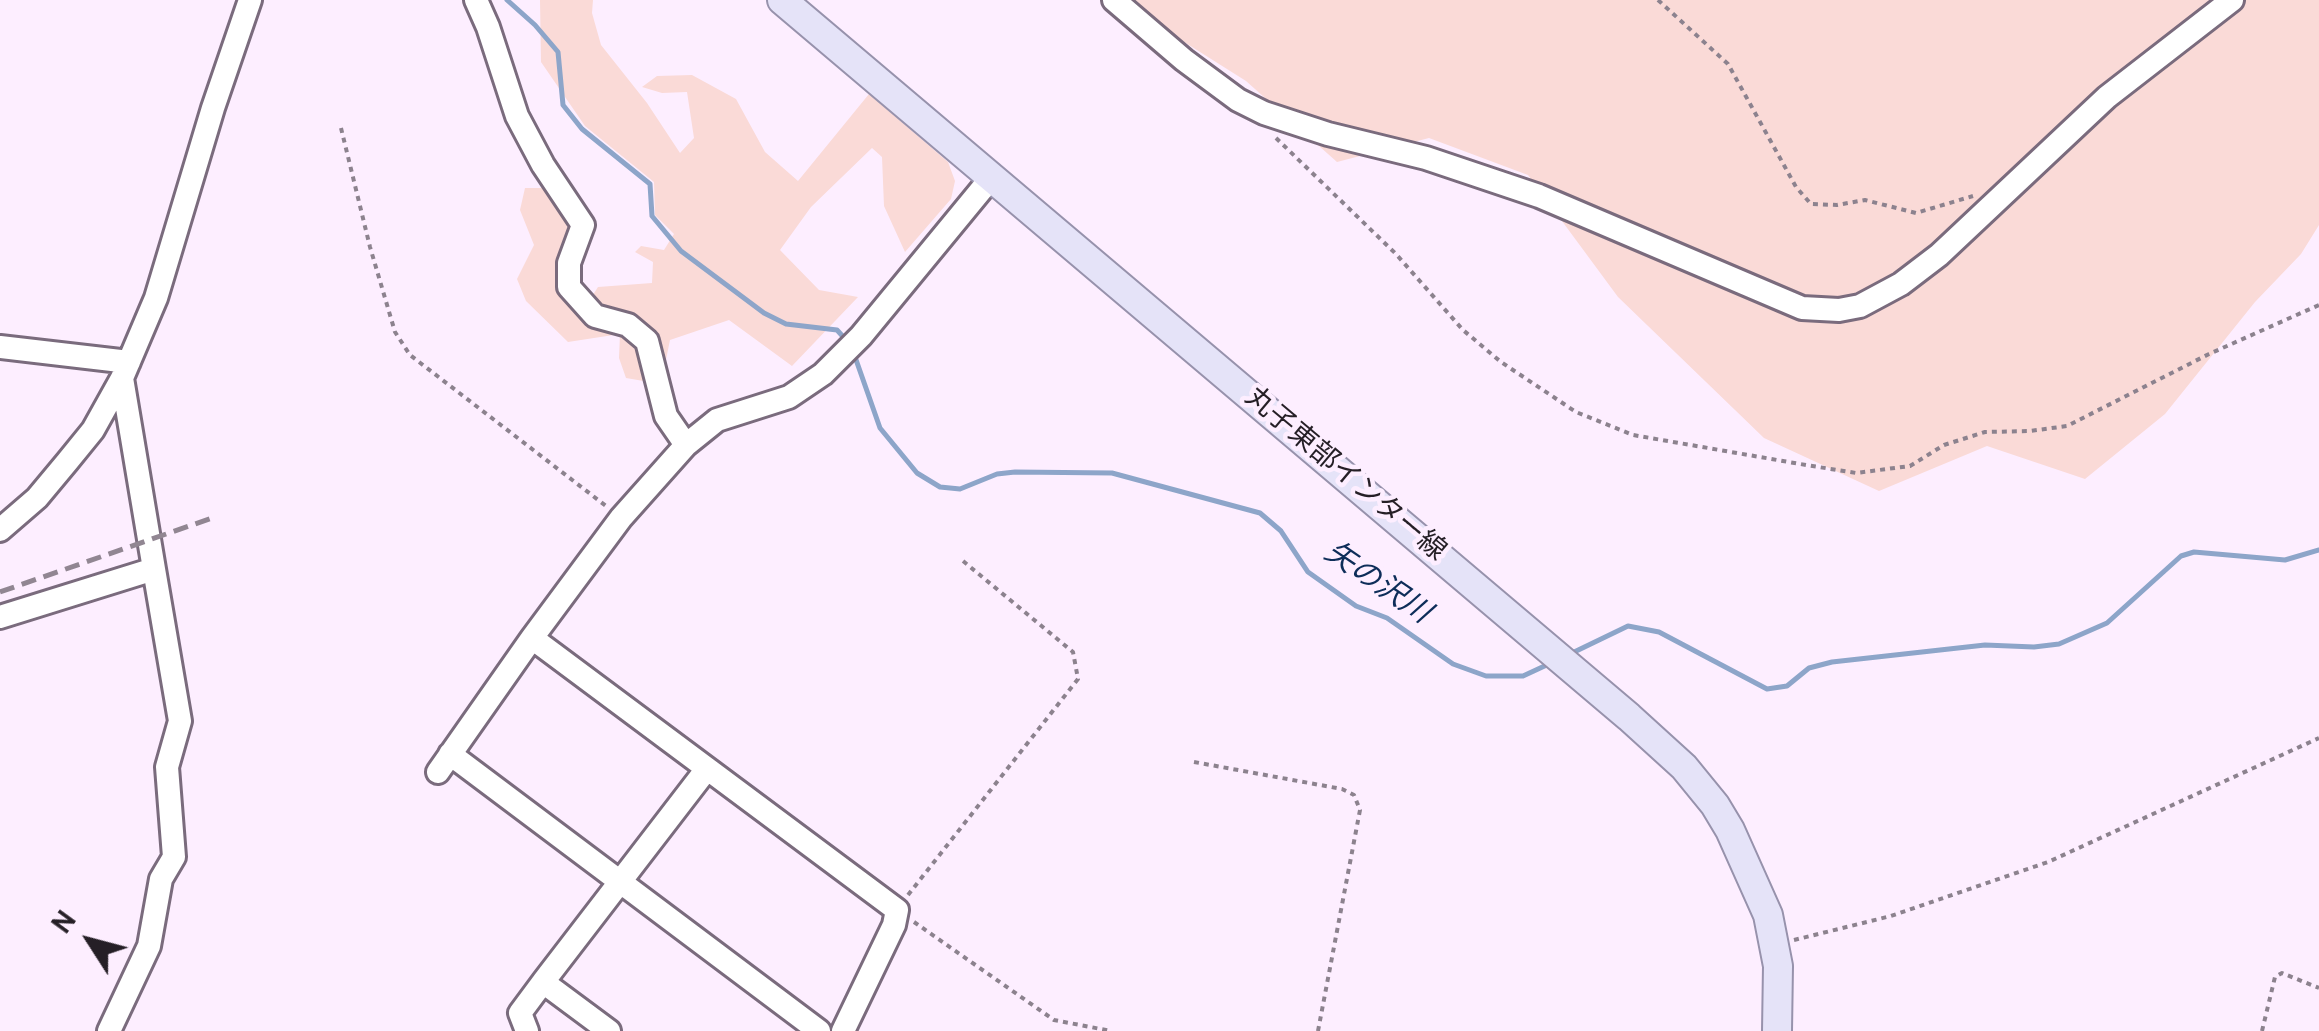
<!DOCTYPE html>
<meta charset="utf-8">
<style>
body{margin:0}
#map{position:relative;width:2319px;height:1031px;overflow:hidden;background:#fdeeff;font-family:Overpass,sans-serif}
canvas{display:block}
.north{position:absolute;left:40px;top:891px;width:100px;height:100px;-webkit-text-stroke:8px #fdeeff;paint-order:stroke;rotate:306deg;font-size:28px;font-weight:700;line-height:40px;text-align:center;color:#251f26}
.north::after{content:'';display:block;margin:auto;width:35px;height:45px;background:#251f26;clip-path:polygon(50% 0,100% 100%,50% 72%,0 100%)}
</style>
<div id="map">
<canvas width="2319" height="1031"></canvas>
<div class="north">N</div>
</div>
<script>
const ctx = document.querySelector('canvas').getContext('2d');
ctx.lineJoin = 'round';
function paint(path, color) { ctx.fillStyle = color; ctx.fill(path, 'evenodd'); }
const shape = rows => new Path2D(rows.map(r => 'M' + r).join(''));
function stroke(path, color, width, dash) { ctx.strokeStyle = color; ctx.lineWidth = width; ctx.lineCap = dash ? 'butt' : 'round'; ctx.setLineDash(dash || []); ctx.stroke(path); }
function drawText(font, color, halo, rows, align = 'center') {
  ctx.font = font + ' Overpass,"Noto Sans JP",sans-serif'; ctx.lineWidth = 9; ctx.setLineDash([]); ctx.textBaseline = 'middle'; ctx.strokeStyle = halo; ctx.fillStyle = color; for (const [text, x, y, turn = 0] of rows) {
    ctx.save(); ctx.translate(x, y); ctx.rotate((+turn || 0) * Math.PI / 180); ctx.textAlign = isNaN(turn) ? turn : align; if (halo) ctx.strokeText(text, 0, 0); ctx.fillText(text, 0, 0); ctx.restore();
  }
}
const green = shape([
 [540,0,593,0,592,13,601,45,647,103,680,153,694,138,687,92,662,93,642,87,657,76,692,75,736,99,765,152,798,181,869,94,948,162,955,181,951,199,905,252,884,206,882,157,872,148,811,207,780,250,819,290,858,297,792,366,729,320,670,340,661,384,626,378,619,358,620,334,568,342,526,301,517,279,534,245,520,210,525,188,543,188,569,221,561,298,587,304,598,287,652,283,653,262,635,252,641,246,664,250,674,234,655,215,654,182,585,126,541,62],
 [1131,0,2319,0,2319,225,2301,254,2255,302,2165,414,2085,479,1987,446,1879,491,1764,438,1618,297,1528,175,1429,138,1337,162,1246,81,1181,40]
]);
const stream = shape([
 [507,0,535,25,558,52,563,105,582,129,650,184,652,216,681,251,764,313,786,324,837,330,847,341],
 [854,354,880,428,917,473,940,487,960,489,997,474,1015,472,1112,473,1260,513,1281,531,1308,572,1356,606,1387,618,1453,664,1486,676,1523,676,1551,663],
 [1570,654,1628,626,1659,632,1767,689,1787,686,1809,668,1832,662,1985,645,2034,647,2059,644,2107,623,2181,556,2194,552,2285,560,2319,550]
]);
const path = shape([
 [1658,0,1728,64,1796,187,1811,204,1837,205,1865,200,1916,213,1973,196],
 [341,128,370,247,395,332,410,355,606,506],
 [1276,138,1396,254,1463,330,1501,362,1576,412,1633,435,1806,465,1856,473,1910,466,1944,445,1985,432,2030,431,2067,426,2209,354,2319,305],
 [1194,762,1342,789,1354,795,1360,810,1318,1031],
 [908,895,1078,679,1073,652,963,561],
 [914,922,1054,1020,1111,1031],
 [1794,940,1891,916,2048,862,2319,738],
 [2262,1031,2275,977,2282,973,2319,988]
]);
const minor = shape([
 [1114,0,1184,60,1238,100,1264,113,1328,134,1426,158,1539,196,1802,308,1839,310,1860,306,1901,284,1939,255,2107,97,2232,0],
 [0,347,129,362],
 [122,378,154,569],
 [686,445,717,420,789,397,823,374,861,336,991,178],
 [0,530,37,498,67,462,93,430,122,378,156,298,213,108,250,0],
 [0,617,154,569,180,721,167,767,174,857,161,879,149,946,109,1031],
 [532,638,897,910,894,925,843,1031],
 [450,754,819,1031],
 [438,772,532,638,621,518,686,445,666,416,647,341,628,325,595,316,569,287,569,263,583,225,543,165,517,116,488,27,476,0],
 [543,982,706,770],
 [527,1031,520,1013,543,982,609,1031]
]);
const major = shape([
 [782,0,1629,717,1684,767,1715,805,1730,830,1768,915,1778,966,1777,1031]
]);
const rail = shape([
 [0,592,212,518]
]);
const streetNames = [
 ["丸子東部インター線",1344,476,40]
];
const waterNames = [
 ["矢の沢川",1376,585,34]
];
paint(green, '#fadad7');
stroke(stream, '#8da5c9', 5);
stroke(minor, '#7a6b7d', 28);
stroke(major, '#9792ac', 32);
stroke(path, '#8c828e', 4, [5, 5]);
stroke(minor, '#fff', 22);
stroke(major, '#e5e3f8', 28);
stroke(rail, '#918692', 5, [15, 8]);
drawText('28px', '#251f26', '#fdeeff', streetNames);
drawText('italic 30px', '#0d2d59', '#fdeeff', waterNames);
</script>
